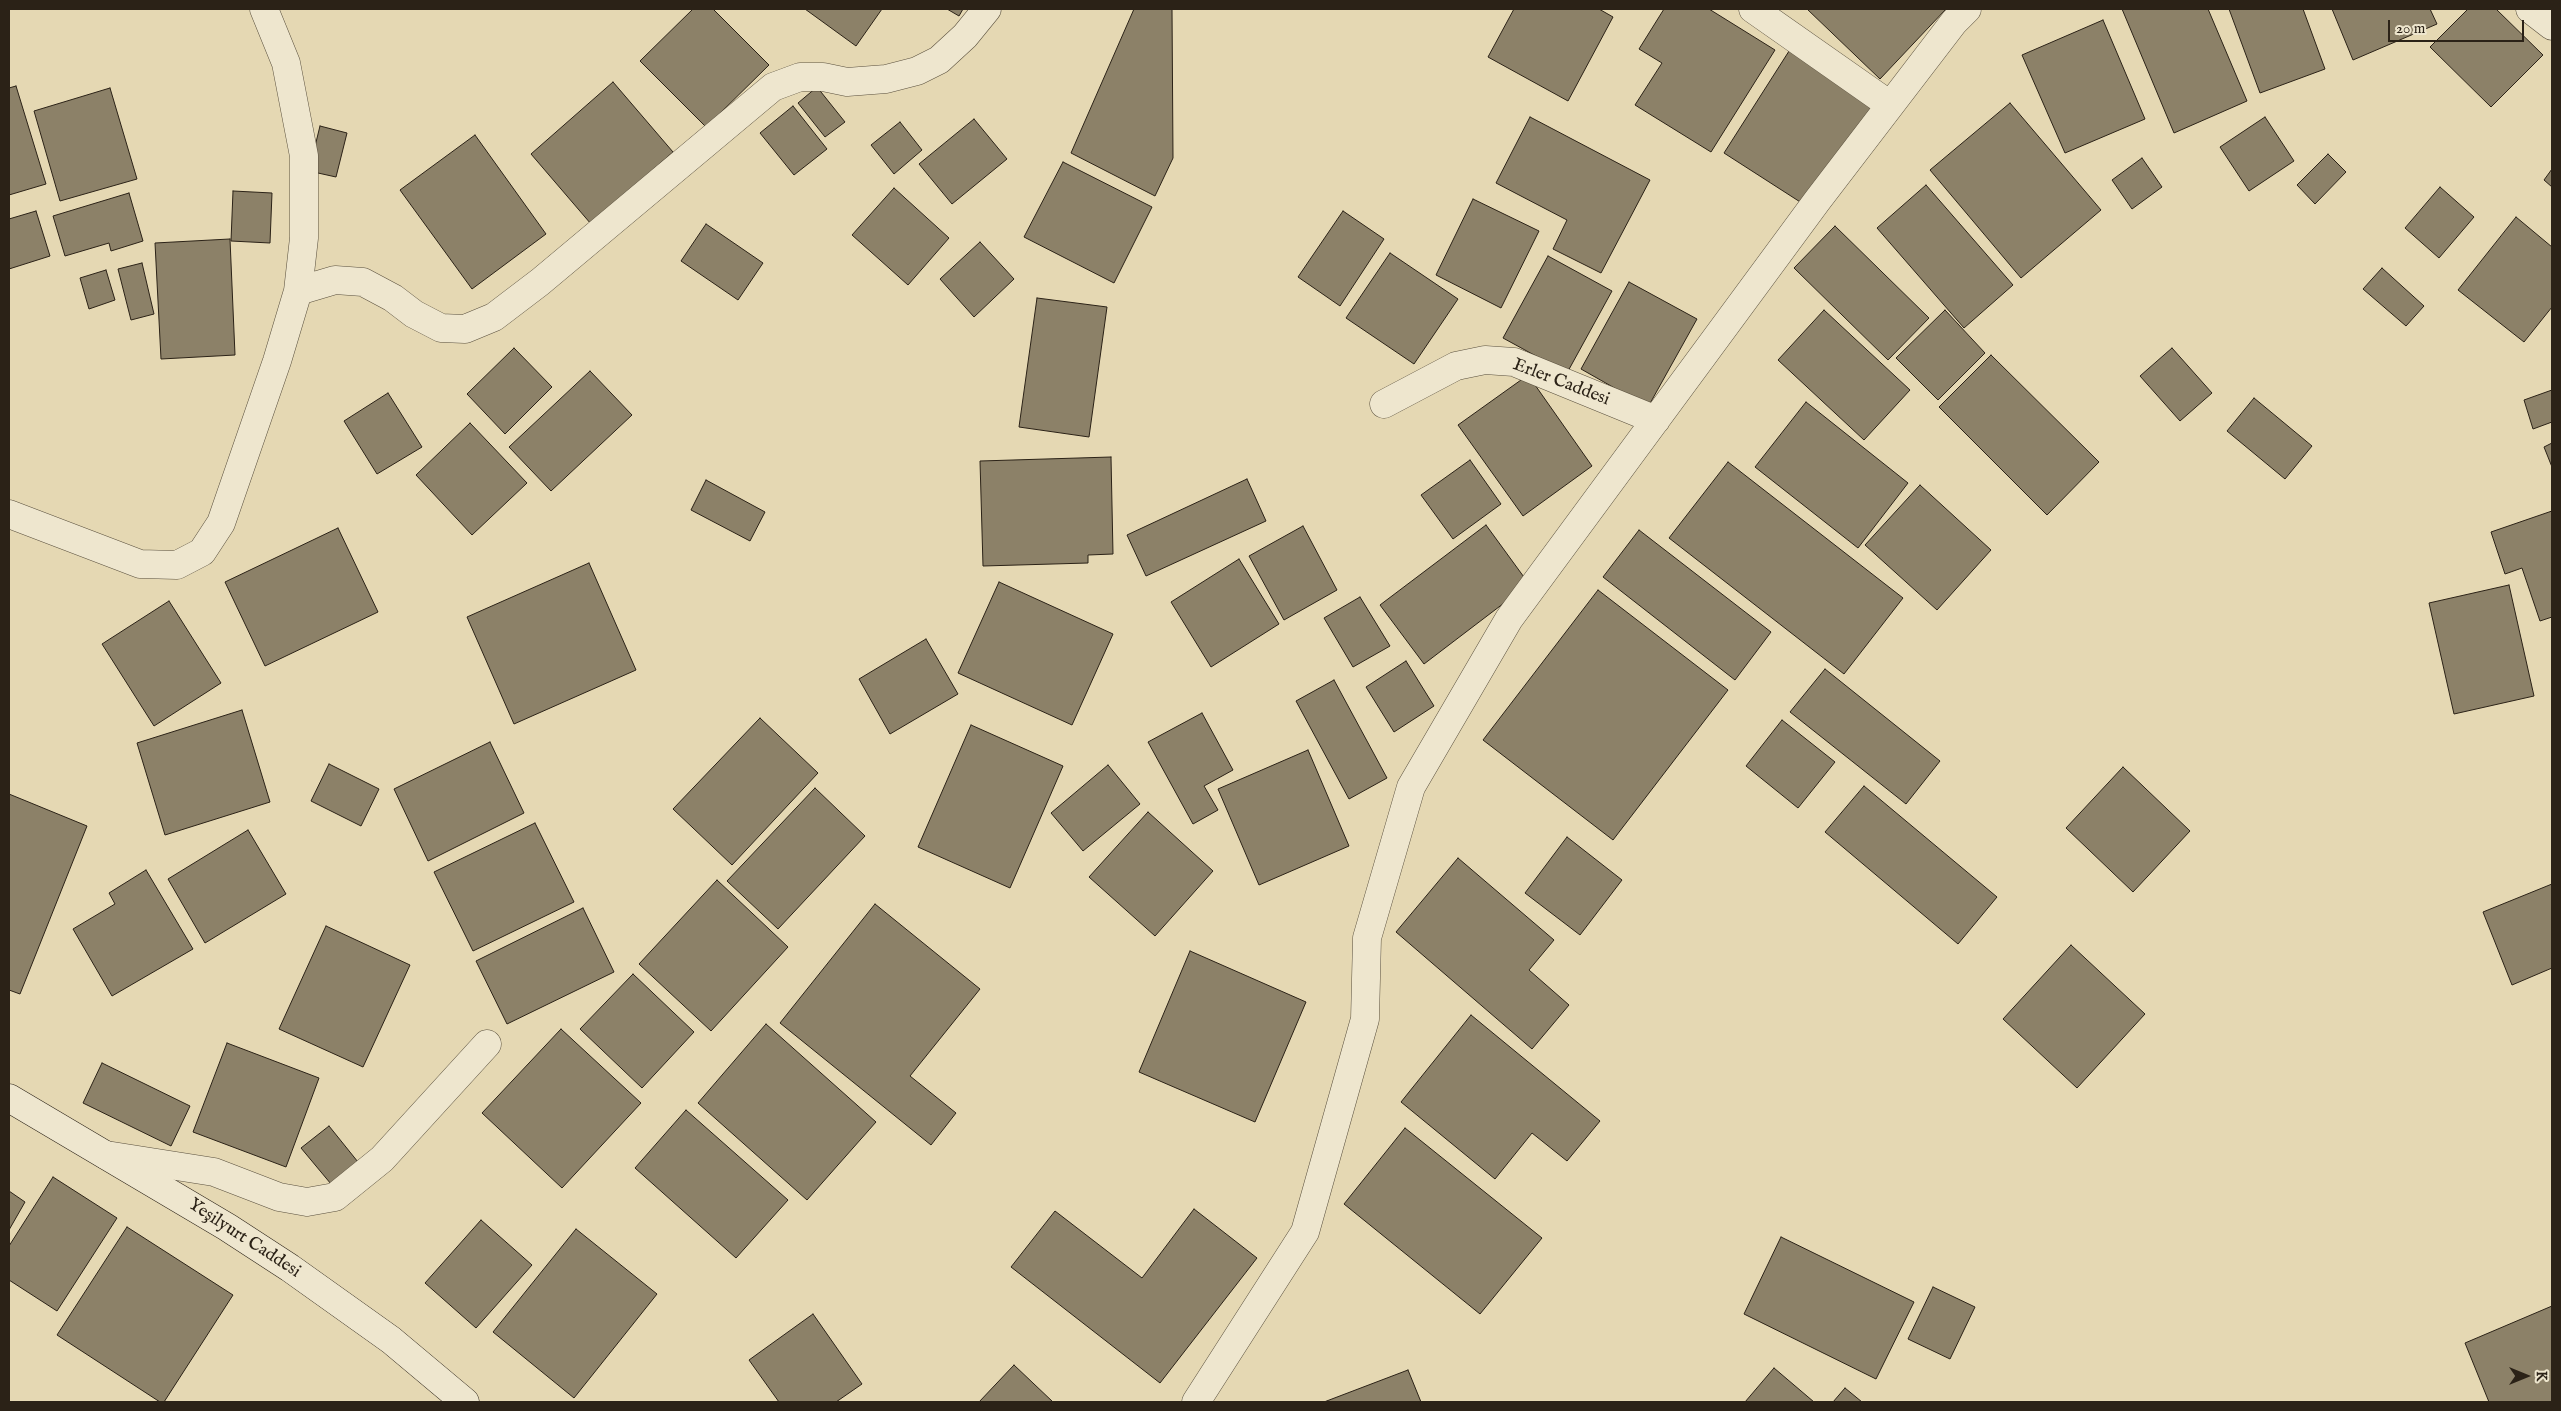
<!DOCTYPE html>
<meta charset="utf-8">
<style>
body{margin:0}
#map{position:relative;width:2561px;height:1411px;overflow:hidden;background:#e5d8b3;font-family:"IM FELL English",serif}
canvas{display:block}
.frame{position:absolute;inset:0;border:10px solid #2b2217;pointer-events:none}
.north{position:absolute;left:2501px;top:1351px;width:50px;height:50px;-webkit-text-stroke:4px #eee6ce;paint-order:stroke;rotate:90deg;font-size:14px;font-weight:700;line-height:20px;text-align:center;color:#2b2217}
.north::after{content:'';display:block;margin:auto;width:18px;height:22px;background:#2b2217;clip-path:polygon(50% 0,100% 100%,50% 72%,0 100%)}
.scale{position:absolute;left:2388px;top:20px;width:136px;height:22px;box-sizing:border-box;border:2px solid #2b2217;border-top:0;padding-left:6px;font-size:15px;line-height:18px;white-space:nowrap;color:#2b2217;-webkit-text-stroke:4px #eee6ce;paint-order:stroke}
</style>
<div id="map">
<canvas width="2561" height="1411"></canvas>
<div class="frame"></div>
<div class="north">K</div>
<div class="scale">20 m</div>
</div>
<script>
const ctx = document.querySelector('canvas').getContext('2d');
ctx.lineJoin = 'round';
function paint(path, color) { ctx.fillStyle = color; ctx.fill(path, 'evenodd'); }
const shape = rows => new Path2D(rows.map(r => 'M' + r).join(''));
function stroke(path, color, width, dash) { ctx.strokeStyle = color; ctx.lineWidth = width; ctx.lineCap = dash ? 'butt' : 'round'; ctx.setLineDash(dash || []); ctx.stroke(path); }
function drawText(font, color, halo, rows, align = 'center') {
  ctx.font = font + ' "IM FELL English",serif'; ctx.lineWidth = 4.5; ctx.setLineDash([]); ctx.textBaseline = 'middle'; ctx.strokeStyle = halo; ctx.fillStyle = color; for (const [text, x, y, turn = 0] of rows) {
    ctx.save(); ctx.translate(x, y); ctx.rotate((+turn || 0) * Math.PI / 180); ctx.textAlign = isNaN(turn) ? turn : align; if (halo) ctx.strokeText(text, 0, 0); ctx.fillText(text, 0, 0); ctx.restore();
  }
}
const building = shape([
 [693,9,713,9,769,65,706,127,640,61,693,9],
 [805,9,882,9,856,46,805,9],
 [947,9,963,9,959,16,947,9],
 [1134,9,1172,9,1173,158,1155,196,1071,153,1134,9],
 [1514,9,1599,9,1613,17,1568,101,1488,57,1514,9],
 [1664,9,1709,9,1775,50,1711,152,1635,105,1662,63,1639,49,1664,9],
 [1807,9,1946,9,1880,79,1807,9],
 [2122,9,2208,9,2247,101,2174,133,2122,9],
 [2229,9,2303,9,2325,69,2260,93,2229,9],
 [2332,9,2430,9,2437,24,2353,60,2332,9],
 [2468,9,2496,9,2543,55,2491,107,2430,47,2468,9],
 [2103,20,2145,119,2065,153,2022,55,2103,20],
 [1791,48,1876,103,1808,207,1724,153,1791,48],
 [613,82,673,152,591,224,531,154,613,82],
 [16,86,46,184,9,195,9,88,16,86],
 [817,87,845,122,825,137,798,103,817,87],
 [110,88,137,179,60,201,34,111,110,88],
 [2010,103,2101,210,2021,278,1930,170,2010,103],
 [793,106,827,149,794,175,760,133,793,106],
 [1530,117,1650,180,1601,273,1553,249,1567,220,1496,183,1530,117],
 [2265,117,2294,161,2249,191,2220,147,2265,117],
 [974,119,1007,159,952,204,919,164,974,119],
 [900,122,922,150,894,174,871,145,900,122],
 [320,126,347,133,336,177,309,171,320,126],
 [475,135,546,234,472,289,400,190,475,135],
 [2328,154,2346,172,2315,204,2297,185,2328,154],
 [2142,158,2162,187,2132,209,2112,180,2142,158],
 [1063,162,1152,207,1114,283,1024,237,1063,162],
 [2552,169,2552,187,2544,180,2552,169],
 [1926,185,2013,285,1964,328,1877,228,1926,185],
 [2440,187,2474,217,2439,258,2405,228,2440,187],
 [894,188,949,238,908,285,852,235,894,188],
 [233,191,272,193,270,243,231,241,233,191],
 [129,193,143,241,111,251,109,243,65,256,53,216,129,193],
 [1473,199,1539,231,1501,308,1436,275,1473,199],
 [36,211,50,256,9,269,9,219,36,211],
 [1343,211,1384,239,1340,306,1298,277,1343,211],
 [2516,217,2552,247,2552,307,2524,342,2458,290,2516,217],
 [706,224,763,263,738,300,681,261,706,224],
 [1835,226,1929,318,1888,360,1794,268,1835,226],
 [230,239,235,355,161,359,155,243,230,239],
 [980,242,1014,279,974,317,940,279,980,242],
 [1390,253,1458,299,1414,364,1346,318,1390,253],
 [1548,256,1612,291,1567,373,1503,338,1548,256],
 [142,263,154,314,131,320,118,269,142,263],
 [2382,268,2424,306,2406,326,2363,289,2382,268],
 [106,270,115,300,89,309,80,278,106,270],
 [1629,282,1697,319,1648,407,1581,369,1629,282],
 [1037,298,1107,307,1089,437,1019,427,1037,298],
 [1824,310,1910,390,1864,440,1778,360,1824,310],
 [1945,310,1985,353,1938,400,1896,358,1945,310],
 [514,348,552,387,505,434,467,394,514,348],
 [2172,348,2212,393,2180,421,2140,376,2172,348],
 [1991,355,2099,462,2047,515,1939,407,1991,355],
 [590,371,632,415,551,491,509,447,590,371],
 [1528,375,1592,466,1523,516,1458,425,1528,375],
 [2552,390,2552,422,2533,429,2524,400,2552,390],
 [388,393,422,447,377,474,344,421,388,393],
 [2254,398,2312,446,2285,479,2227,431,2254,398],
 [1806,402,1908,483,1858,548,1755,467,1806,402],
 [470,423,527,483,472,535,416,475,470,423],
 [2552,443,2552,467,2544,447,2552,443],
 [1111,457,1113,554,1088,555,1088,563,983,566,980,461,1111,457],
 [1470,460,1501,504,1453,539,1421,495,1470,460],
 [1728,462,1903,598,1844,674,1669,538,1728,462],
 [1247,479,1266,521,1146,576,1127,535,1247,479],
 [706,480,765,512,750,541,691,510,706,480],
 [1920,485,1991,550,1937,610,1865,545,1920,485],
 [2552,511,2552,617,2540,621,2522,568,2505,574,2491,532,2552,511],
 [1486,525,1529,584,1424,664,1380,605,1486,525],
 [1303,526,1337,590,1284,620,1249,556,1303,526],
 [338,528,378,612,265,666,225,582,338,528],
 [1639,530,1771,632,1735,680,1603,577,1639,530],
 [1239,559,1279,624,1211,667,1171,602,1239,559],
 [589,563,636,670,514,724,467,617,589,563],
 [999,582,1113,634,1072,725,958,673,999,582],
 [2509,585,2534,696,2454,714,2429,603,2509,585],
 [1598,590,1728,690,1613,840,1483,740,1598,590],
 [1360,597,1390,646,1353,667,1324,618,1360,597],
 [169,601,221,683,154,726,102,644,169,601],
 [926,639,958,694,890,734,859,679,926,639],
 [1406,661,1434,706,1394,732,1366,687,1406,661],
 [1825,669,1940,761,1906,804,1790,712,1825,669],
 [1334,680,1387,778,1349,799,1296,701,1334,680],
 [242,710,270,802,165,835,137,743,242,710],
 [1202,713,1233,770,1204,786,1218,810,1193,824,1148,742,1202,713],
 [760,718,818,773,732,865,673,809,760,718],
 [1782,720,1835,762,1798,808,1746,766,1782,720],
 [971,725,1063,766,1010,888,918,847,971,725],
 [490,742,524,813,428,861,394,789,490,742],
 [1308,750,1349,846,1259,885,1218,789,1308,750],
 [329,764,379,789,361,826,311,801,329,764],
 [1108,765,1140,804,1083,851,1051,813,1108,765],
 [2123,767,2190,831,2133,892,2066,828,2123,767],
 [1864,786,1997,897,1958,944,1825,832,1864,786],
 [815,788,865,836,778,929,727,881,815,788],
 [9,794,87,826,20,994,9,990,9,794],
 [1148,812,1213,871,1155,936,1089,877,1148,812],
 [535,823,574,902,473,951,434,872,535,823],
 [248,830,286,894,205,943,168,879,248,830],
 [1567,837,1622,880,1580,935,1525,893,1567,837],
 [1458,858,1554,940,1529,970,1569,1005,1532,1049,1396,932,1458,858],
 [146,870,193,949,112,996,73,929,115,904,109,893,146,870],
 [717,880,788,947,711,1031,639,964,717,880],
 [2552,884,2552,968,2512,985,2483,912,2552,884],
 [875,904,980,989,910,1076,956,1113,931,1145,780,1023,875,904],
 [583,908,614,972,507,1024,476,961,583,908],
 [326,926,410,965,363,1067,279,1029,326,926],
 [2071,945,2145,1014,2077,1088,2003,1019,2071,945],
 [1190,951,1306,1002,1255,1122,1139,1072,1190,951],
 [633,974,694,1032,642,1088,580,1029,633,974],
 [1471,1015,1600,1121,1567,1161,1532,1133,1495,1179,1401,1102,1471,1015],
 [766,1024,876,1122,807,1200,698,1103,766,1024],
 [561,1029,641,1103,562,1188,482,1113,561,1029],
 [227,1043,319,1078,286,1167,193,1132,227,1043],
 [102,1063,190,1106,171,1146,83,1103,102,1063],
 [686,1110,788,1200,736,1258,635,1168,686,1110],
 [329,1126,358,1162,331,1184,301,1148,329,1126],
 [1405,1128,1542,1238,1480,1314,1344,1204,1405,1128],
 [53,1177,117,1218,57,1311,9,1280,9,1246,53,1177],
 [9,1191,25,1202,9,1230,9,1191],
 [1194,1209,1257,1258,1160,1383,1011,1267,1055,1211,1142,1278,1194,1209],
 [481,1220,532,1265,476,1328,425,1283,481,1220],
 [127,1227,233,1295,164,1402,160,1402,57,1335,127,1227],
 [576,1229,657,1294,574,1398,493,1332,576,1229],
 [1781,1237,1914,1302,1876,1379,1744,1314,1781,1237],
 [1933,1287,1975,1307,1950,1359,1908,1339,1933,1287],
 [2552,1306,2552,1402,2489,1402,2465,1343,2552,1306],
 [813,1314,862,1384,836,1402,779,1402,749,1360,813,1314],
 [1014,1365,1053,1402,979,1402,1014,1365],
 [1774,1368,1814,1402,1745,1402,1774,1368],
 [1408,1370,1421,1402,1324,1402,1408,1370],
 [1845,1388,1862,1402,1833,1402,1845,1388]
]);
const minor = shape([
 [264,9,286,63,304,156,304,238,298,291],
 [1753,9,1890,105],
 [2530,9,2552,26],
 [1384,404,1456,366,1485,360,1514,362,1656,420],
 [9,514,140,564,177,565,202,552,221,523,277,361,298,291,335,280,363,282,393,298,414,314,441,328,465,329,494,317,540,282,773,87,800,77,823,77,847,82,886,79,917,71,939,60,965,36,987,9],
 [106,1155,214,1172,279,1197,307,1202,335,1197,382,1159,487,1044],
 [1196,1402,1305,1232,1365,1019,1367,938,1411,787,1509,619,1817,201,1954,22,1967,9]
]);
const secondary = shape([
 [9,1098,227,1227,290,1268,391,1340,465,1402]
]);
const streetNames = [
 ["Erler Caddesi",1561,383,21],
 ["Yeşilyurt Caddesi",244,1239,33]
];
paint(building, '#8c8168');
stroke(building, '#2b2217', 1);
stroke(minor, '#5a503e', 29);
stroke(secondary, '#2b2217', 29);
stroke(minor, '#eee6ce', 28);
stroke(secondary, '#eee6ce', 28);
drawText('18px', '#2b2217', '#eee6ce', streetNames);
</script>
